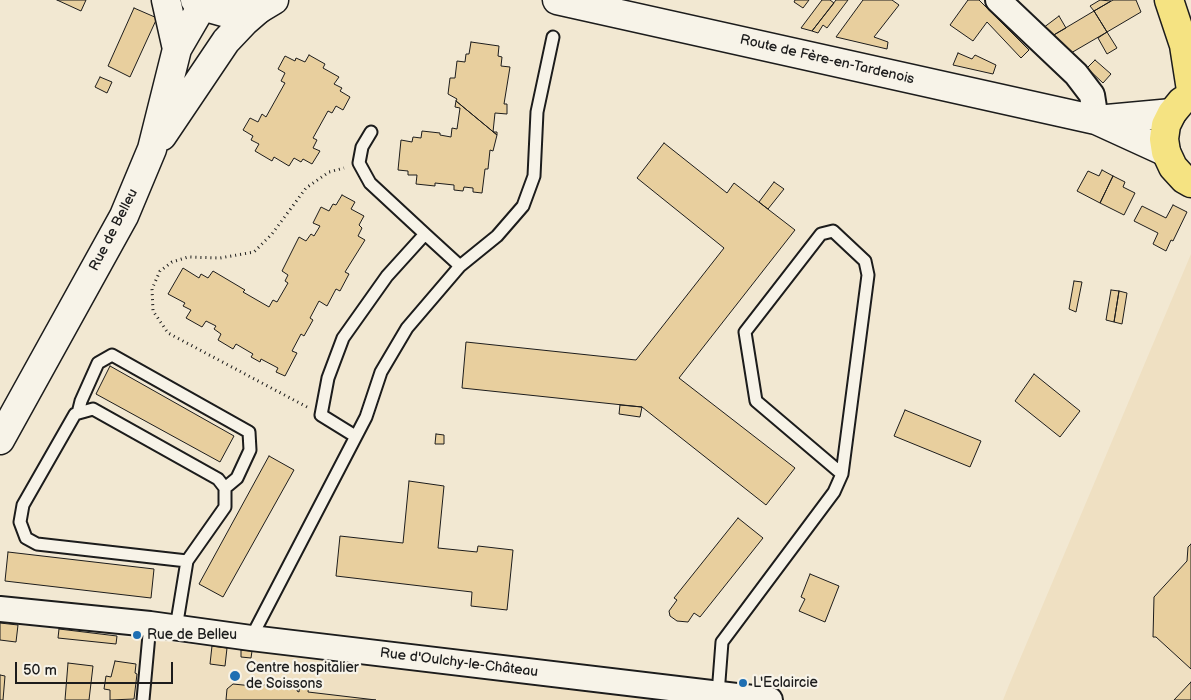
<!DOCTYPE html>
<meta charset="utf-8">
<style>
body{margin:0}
#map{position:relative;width:1191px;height:700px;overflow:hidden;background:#f2e8d2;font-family:"Balsamiq Sans",sans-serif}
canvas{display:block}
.scale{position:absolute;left:15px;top:662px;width:158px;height:22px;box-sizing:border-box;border:2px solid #1c1c1c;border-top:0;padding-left:6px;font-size:15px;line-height:18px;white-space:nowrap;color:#1c1c1c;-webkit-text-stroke:4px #f7f3e8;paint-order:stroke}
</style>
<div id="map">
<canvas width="1191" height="700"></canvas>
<div class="scale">50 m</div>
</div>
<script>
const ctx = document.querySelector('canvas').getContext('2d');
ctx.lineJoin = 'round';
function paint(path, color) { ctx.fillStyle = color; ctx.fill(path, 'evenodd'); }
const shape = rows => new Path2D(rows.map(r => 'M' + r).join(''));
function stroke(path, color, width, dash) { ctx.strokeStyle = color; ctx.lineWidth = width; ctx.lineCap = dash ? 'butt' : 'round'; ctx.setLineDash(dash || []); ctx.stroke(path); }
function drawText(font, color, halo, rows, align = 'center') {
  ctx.font = font + ' "Balsamiq Sans",sans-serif'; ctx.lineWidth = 4.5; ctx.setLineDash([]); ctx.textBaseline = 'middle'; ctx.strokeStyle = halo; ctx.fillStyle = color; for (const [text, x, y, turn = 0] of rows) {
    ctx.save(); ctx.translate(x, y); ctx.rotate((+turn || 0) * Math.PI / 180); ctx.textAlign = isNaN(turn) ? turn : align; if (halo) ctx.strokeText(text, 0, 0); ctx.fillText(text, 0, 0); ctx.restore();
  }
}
const built = shape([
 [1191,254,1191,700,1003,700,1009,685],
 [0,623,688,700,0,700]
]);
const building = shape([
 [57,0,86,0,81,11,57,0],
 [795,0,809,0,803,8,794,2,795,0],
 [822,0,830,0,834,3,812,31,801,28,822,0],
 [836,0,848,0,827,28,823,25,818,33,812,31,836,0],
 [863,0,892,0,899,5,874,37,888,42,887,49,836,37,863,0],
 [968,0,979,0,1029,50,1021,58,987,22,973,41,950,25,968,0],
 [1100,0,1111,1,1094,11,1090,6,1100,0],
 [1113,0,1136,0,1141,12,1107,32,1094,11,1113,0],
 [134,8,157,18,130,77,108,66,134,8],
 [1094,11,1107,32,1071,53,1052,36,1094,11],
 [1059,16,1066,28,1052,36,1043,28,1059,16],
 [1107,32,1117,48,1107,54,1098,38,1107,32],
 [471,42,499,46,498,56,502,57,501,66,510,67,504,104,507,104,507,114,495,113,493,132,497,132,497,135,456,101,457,99,448,94,450,78,455,78,457,61,465,62,466,54,469,54,471,42],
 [958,53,972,59,975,55,996,65,993,74,953,65,958,53],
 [309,55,325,64,323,68,339,77,334,84,342,88,340,91,350,97,343,110,336,106,332,113,328,111,313,138,317,140,313,148,320,151,312,164,303,159,301,162,294,158,289,166,274,157,272,161,255,151,259,144,251,140,253,136,243,130,250,118,258,122,262,114,266,117,285,83,281,81,285,73,278,69,285,56,295,61,296,58,305,62,309,55],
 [1095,60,1111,74,1103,83,1087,68,1095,60],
 [100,77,112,82,107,93,95,87,100,77],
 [456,101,497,135,493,151,490,150,488,169,485,169,482,193,473,192,473,188,464,187,463,191,454,190,454,185,435,183,435,186,416,184,417,175,408,175,408,171,398,170,401,140,412,142,413,137,421,138,422,131,440,133,440,135,451,137,452,128,457,129,460,108,455,107,456,101],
 [664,143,727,193,734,183,795,230,679,378,795,468,766,505,642,407,462,388,466,342,636,360,724,248,637,178,664,143],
 [1102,170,1113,176,1100,203,1077,191,1088,171,1099,176,1102,170],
 [1113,176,1125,182,1123,187,1135,193,1124,215,1100,203,1113,176],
 [774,182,784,189,768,209,759,202,774,182],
 [342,195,355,202,351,209,364,216,359,225,362,228,358,236,365,240,345,272,349,274,340,291,336,289,327,306,319,301,310,318,313,320,304,336,301,334,292,351,297,353,285,376,276,372,278,368,261,359,260,362,251,357,253,354,236,344,233,349,218,340,221,334,214,329,216,326,206,321,202,327,186,318,191,310,183,306,185,303,168,294,183,268,199,278,201,274,208,278,213,271,245,290,243,292,269,307,273,300,277,302,288,283,285,281,288,275,282,271,299,237,306,241,311,234,314,236,320,226,313,223,321,207,329,211,333,204,336,205,342,195],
 [1173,205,1187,212,1173,241,1171,240,1166,251,1153,244,1158,233,1134,221,1142,206,1166,218,1173,205],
 [1074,281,1082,282,1076,312,1069,309,1074,281],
 [1111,290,1119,291,1114,322,1106,320,1111,290],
 [1119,291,1127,293,1122,324,1114,322,1119,291],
 [110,366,234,436,220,462,96,394,110,366],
 [1034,374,1080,411,1060,437,1015,401,1034,374],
 [620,405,642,407,640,417,619,414,620,405],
 [905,410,981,441,970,467,894,436,905,410],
 [436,434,444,435,444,444,435,444,436,434],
 [269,456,294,470,223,597,199,584,269,456],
 [409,481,444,486,438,548,477,552,478,546,513,550,507,610,471,606,472,592,336,576,340,536,403,543,409,481],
 [738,518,763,538,700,617,694,613,688,622,677,621,670,616,669,611,677,600,674,598,738,518],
 [1191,544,1191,669,1156,637,1153,637,1154,597,1187,561,1188,547,1191,544],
 [8,552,154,569,151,598,5,581,8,552],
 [810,574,839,586,825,622,799,611,805,599,801,597,810,574],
 [0,623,18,625,16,642,0,640,0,623],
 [59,629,117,636,116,644,58,638,59,629],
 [212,646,227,648,225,666,210,664,212,646],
 [241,650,252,651,251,658,241,657,241,650],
 [115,661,136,664,135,673,137,674,134,699,110,700,110,690,104,689,106,676,111,677,115,661],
 [68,663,93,666,89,700,65,700,68,663],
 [0,675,5,676,3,700,0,700,0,675],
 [267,681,284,683,284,687,297,689,297,691,299,692,300,681,309,683,308,692,376,700,226,700,227,689,233,684,253,686,253,684,266,685,267,681],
 [1191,682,1191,700,1174,700,1191,682]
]);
const path = shape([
 [307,407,168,333,153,311,152,289,160,271,172,262,188,257,220,258,254,252,272,234,306,188,329,172,344,168]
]);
const service = shape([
 [371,132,362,147,359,163,370,183,425,234],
 [78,413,81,401,98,363,112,355,249,432,250,450,237,478,225,488],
 [355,436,321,415,328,378,343,338,387,276,425,234,460,266],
 [176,628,187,561,225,507,225,488,218,479,93,409,75,414,23,505,20,522,26,538,37,544,187,561],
 [251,638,366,417,381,372,407,328,460,266,497,236,523,206,534,176,537,112,553,37],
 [718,694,722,642,834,492,842,474,868,275,865,261,833,231,821,234,745,332,756,401,842,474],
 [143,700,150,624]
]);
const minor = shape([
 [998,0,1076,74,1092,95,1096,120],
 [0,609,150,624,251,638,770,700]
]);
const tertiary = shape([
 [177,49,202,6,208,0],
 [162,136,226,41,244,22,259,9,262,0],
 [0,440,124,216,152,149,177,49,166,0]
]);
const secondary = shape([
 [195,0,202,6,227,13,259,9,274,0],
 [557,0,1096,120,1166,152],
 [1096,120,1172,113]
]);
const primary = shape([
 [1169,0,1184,45,1191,90],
 [1191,95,1181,102,1172,113,1166,125,1164,139,1166,152,1173,167,1184,179,1191,183]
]);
const markers = [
 [137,635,5,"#1f6fb2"],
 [235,676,6,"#1f6fb2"],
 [743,683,5,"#1f6fb2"]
];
const streetNames = [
 ["Route de Fère-en-Tardenois",827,60,13],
 ["Rue de Belleu",114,230,-63],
 ["Rue d'Oulchy-le-Château",459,663,7]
];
const poiNames = [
 ["Rue de Belleu",147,635],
 ["Centre hospitalier",246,668],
 ["de Soissons",246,684],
 ["L'Eclaircie",753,683]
];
paint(built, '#efe0c2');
paint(building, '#e8cf9e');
stroke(building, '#1c1c1c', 1);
stroke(service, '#1c1c1c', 15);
stroke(minor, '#1c1c1c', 28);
stroke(tertiary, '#1c1c1c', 31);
stroke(secondary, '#1c1c1c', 31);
stroke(primary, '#1c1c1c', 31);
stroke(path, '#1c1c1c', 3, [1, 4]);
stroke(service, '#f7f3e8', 11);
stroke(minor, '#f7f3e8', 24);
stroke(tertiary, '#f7f3e8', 28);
stroke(secondary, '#f7f3e8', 28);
stroke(primary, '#f5e382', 28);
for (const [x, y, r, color] of markers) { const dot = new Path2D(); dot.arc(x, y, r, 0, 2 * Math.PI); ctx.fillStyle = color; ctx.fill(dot); stroke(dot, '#f7f3e8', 2); }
drawText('14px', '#1c1c1c', '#f7f3e8', streetNames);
drawText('14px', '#1c1c1c', '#f7f3e8', poiNames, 'left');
</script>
